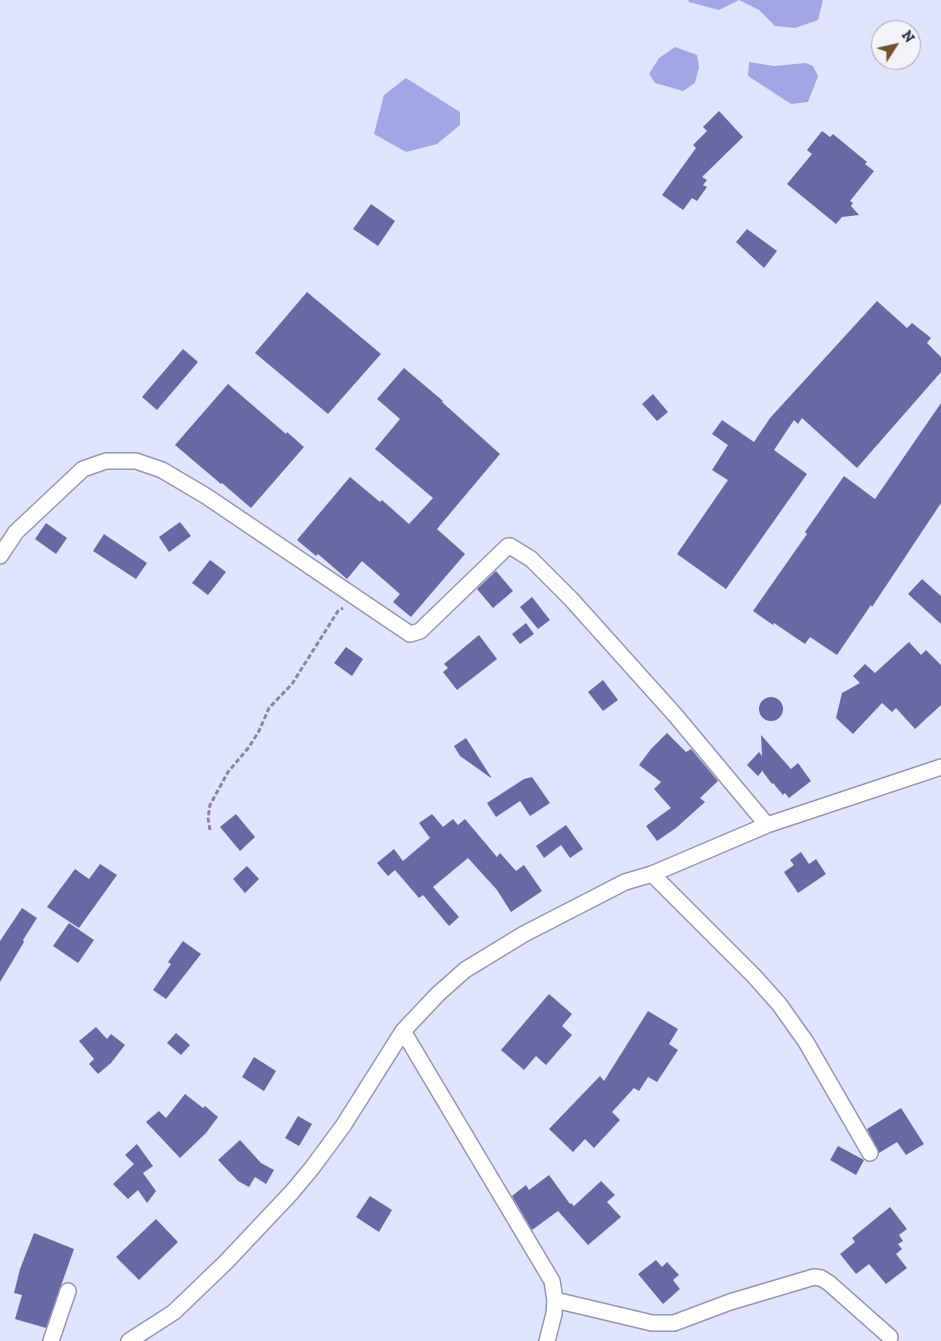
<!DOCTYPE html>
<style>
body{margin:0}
#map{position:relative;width:941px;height:1341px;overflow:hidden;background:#e1e4fe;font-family:"Zilla Slab",serif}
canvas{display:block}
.north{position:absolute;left:871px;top:20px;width:50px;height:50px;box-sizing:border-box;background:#f2f3f9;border:1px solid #a4a5ad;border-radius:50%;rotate:55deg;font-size:14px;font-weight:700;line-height:20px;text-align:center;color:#2e2f3c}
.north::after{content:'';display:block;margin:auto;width:18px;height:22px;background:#725228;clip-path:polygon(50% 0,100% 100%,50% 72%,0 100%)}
</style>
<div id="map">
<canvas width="941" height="1341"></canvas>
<div class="north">N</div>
</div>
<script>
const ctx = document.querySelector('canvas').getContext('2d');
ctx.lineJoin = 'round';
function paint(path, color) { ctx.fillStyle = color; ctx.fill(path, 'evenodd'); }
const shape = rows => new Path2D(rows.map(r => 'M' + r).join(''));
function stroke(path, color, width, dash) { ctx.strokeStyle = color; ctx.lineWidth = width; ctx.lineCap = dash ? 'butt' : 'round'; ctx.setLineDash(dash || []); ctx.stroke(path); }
const forest = shape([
 [688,0,823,0,818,20,795,28,775,26,759,10,739,0,719,10,689,2],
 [675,47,697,55,699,67,695,83,683,91,655,83,649,74,659,58],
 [749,62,774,66,806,63,813,66,818,76,808,102,791,104,748,76],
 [406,78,460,112,460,125,437,144,406,152,374,134,384,95]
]);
const building = shape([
 [719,111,743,137,702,177,707,180,703,185,707,187,697,201,692,198,683,210,662,195,696,148,693,145,707,131,703,127],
 [822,131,830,137,833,134,867,162,865,164,874,171,850,201,853,203,851,206,859,215,842,217,836,224,787,184,812,154,807,150],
 [371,204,395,221,378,246,353,229],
 [747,229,777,251,764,268,736,242],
 [307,292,381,354,328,414,255,353],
 [877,301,907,328,912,323,931,338,927,343,941,357,941,372,857,468,802,418,798,424,794,420,774,450,807,474,726,589,677,554,728,480,712,470,728,445,712,434,722,420,754,442,770,418],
 [183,349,198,362,157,410,142,397],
 [404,368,443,401,442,402,500,454,437,529,465,554,411,617,393,602,400,594,362,561,347,579,318,554,316,556,297,540,350,477,380,502,382,500,409,524,433,498,375,449,400,419,377,399],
 [228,384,286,434,287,432,304,447,251,508,222,483,221,484,175,445],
 [653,394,668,412,657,421,642,404],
 [941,403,941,503,872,607,871,605,837,655,810,637,805,644,774,623,773,625,753,611,807,534,805,532,844,476,875,499],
 [180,522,191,536,169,552,159,537],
 [46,523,67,538,56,554,35,539],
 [104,534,147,563,136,579,93,551],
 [210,560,226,572,208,595,192,583],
 [496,571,513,591,493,608,477,589],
 [922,579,941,596,941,624,908,594],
 [532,597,550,620,538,629,520,607],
 [526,623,534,634,520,644,512,634],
 [479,635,497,659,457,690,443,672,448,668,444,664],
 [909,642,921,655,926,650,941,665,941,705,915,729,896,708,892,712,882,703,853,734,836,718,842,693,860,683,853,676,865,664,875,673],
 [346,647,363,659,352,676,334,663],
 [603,680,618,700,603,711,588,692],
 '759 709a12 12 0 1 1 24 0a12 12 0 1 1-24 0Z',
 [667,733,686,752,691,749,718,781,700,798,705,802,676,828,657,841,646,826,671,808,654,789,661,782,639,765,651,749],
 [761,735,791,769,798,763,811,781,789,798,785,793,783,795,773,783,772,784,763,772,763,770,758,776,747,765,759,752,762,756],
 [466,738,491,777,491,778,460,756,454,746],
 [532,777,550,803,530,816,520,801,496,817,487,803,524,779],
 [236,814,255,837,240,851,220,827],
 [432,814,443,827,453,819,458,825,465,819,497,857,500,853,516,871,524,865,542,891,511,912,497,890,468,858,433,887,459,917,449,926,423,895,419,898,395,870,388,876,377,863,394,849,403,861,430,838,419,823],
 [566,825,583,849,570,858,561,845,544,858,536,846],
 [801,852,809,864,816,859,826,874,798,893,784,872,794,865,790,860],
 [100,864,117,875,79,928,47,907,75,869,89,879],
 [247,866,259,879,245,893,233,879],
 [22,908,37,918,23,940,24,942,0,982,0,941],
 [69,923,94,940,78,963,53,946],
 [183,941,201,954,166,999,153,990,171,964,168,962],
 [549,994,572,1014,562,1026,572,1035,546,1065,536,1056,524,1070,501,1050],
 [648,1011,678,1029,669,1044,678,1050,657,1082,648,1077,639,1091,634,1088,612,1112,620,1120,594,1148,585,1139,573,1152,549,1129,600,1076,604,1081],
 [96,1027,107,1039,111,1034,125,1045,111,1063,98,1074,89,1064,94,1059,79,1041],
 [176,1033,190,1045,181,1055,167,1043],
 [254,1057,276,1071,264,1091,242,1077],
 [185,1094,203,1108,205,1106,218,1117,206,1133,180,1158,146,1122,159,1111,166,1118],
 [901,1108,924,1144,906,1155,897,1142,879,1153,867,1129],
 [298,1116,312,1124,299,1146,285,1138],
 [240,1140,261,1163,274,1170,266,1184,255,1177,249,1187,238,1181,218,1160],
 [137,1144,153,1166,143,1173,156,1191,147,1203,138,1190,128,1199,113,1184,134,1164,125,1155],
 [838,1146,864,1160,856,1175,830,1160],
 [549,1175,570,1204,571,1203,574,1206,601,1181,615,1195,607,1202,621,1217,588,1245,558,1211,532,1230,512,1196,526,1185,529,1190],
 [370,1196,392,1210,379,1232,356,1217],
 [890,1207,907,1229,899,1235,903,1241,898,1244,902,1249,896,1254,907,1268,886,1284,869,1264,856,1274,840,1254,855,1242,852,1238],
 [156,1219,178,1242,139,1280,116,1257],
 [34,1233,74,1249,46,1328,15,1319,22,1295,14,1293,20,1269],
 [656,1260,662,1267,667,1262,679,1275,673,1280,680,1289,663,1304,638,1274]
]);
const path = shape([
 [210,830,208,818,210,805,228,772,249,747,259,731,269,708,292,684,338,611,343,608]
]);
const street = shape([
 [0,556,16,532,83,469,106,461,136,461,162,470,206,496,410,634,420,631,508,546,510,546,531,559,571,599,676,716,767,825],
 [652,874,754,976,779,1004,806,1042,870,1153],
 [403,1031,552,1281,555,1300,554,1314,547,1341],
 [555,1300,652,1323,674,1323,730,1302,814,1277,821,1278,829,1283,890,1337],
 [51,1341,68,1291],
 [129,1341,174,1312,226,1262,292,1192,312,1168,343,1126,403,1031,438,994,465,970,524,934,625,882,652,874,767,825,941,767]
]);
paint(forest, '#a3a6e5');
paint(building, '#6869a4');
stroke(street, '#9496b5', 18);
stroke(path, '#87899d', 3, [5, 2.5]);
stroke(street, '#fff', 15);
</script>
